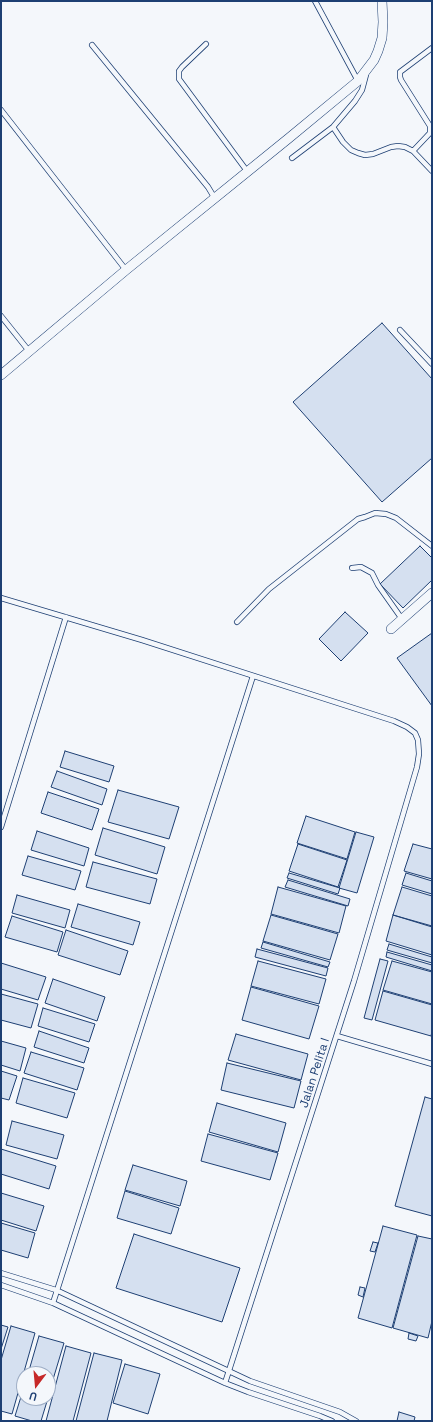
<!DOCTYPE html>
<style>
body{margin:0}
#map{position:relative;width:433px;height:1422px;overflow:hidden;background:#f4f7fb;font-family:"Space Grotesk",sans-serif}
canvas{display:block}
.frame{position:absolute;inset:0;border:2px solid #1d3f73;pointer-events:none}
.north{position:absolute;left:16px;top:1366px;width:40px;height:40px;box-sizing:border-box;background:#f4f7fb;border:1px solid #9eadc5;border-radius:50%;rotate:196deg;font-size:11px;font-weight:700;line-height:16px;text-align:center;color:#1d3f73}
.north::after{content:'';display:block;margin:auto;width:14px;height:18px;background:#c62828;clip-path:polygon(50% 0,100% 100%,50% 72%,0 100%)}
</style>
<div id="map">
<canvas width="433" height="1422"></canvas>
<div class="frame"></div>
<div class="north">U</div>
</div>
<script>
const ctx = document.querySelector('canvas').getContext('2d');
ctx.lineJoin = 'round';
function paint(path, color) { ctx.fillStyle = color; ctx.fill(path, 'evenodd'); }
const shape = rows => new Path2D(rows.map(r => 'M' + r).join(''));
function stroke(path, color, width, dash) { ctx.strokeStyle = color; ctx.lineWidth = width; ctx.lineCap = dash ? 'butt' : 'round'; ctx.setLineDash(dash || []); ctx.stroke(path); }
function drawText(font, color, halo, rows, align = 'center') {
  ctx.font = font + ' "Space Grotesk",sans-serif'; ctx.lineWidth = 3; ctx.setLineDash([]); ctx.textBaseline = 'middle'; ctx.strokeStyle = halo; ctx.fillStyle = color; for (const [text, x, y, turn = 0] of rows) {
    ctx.save(); ctx.translate(x, y); ctx.rotate((+turn || 0) * Math.PI / 180); ctx.textAlign = isNaN(turn) ? turn : align; if (halo) ctx.strokeText(text, 0, 0); ctx.fillText(text, 0, 0); ctx.restore();
  }
}
const building = shape([
 [382,323,432,379,432,458,382,502,293,402,382,323],
 [420,546,432,558,432,580,403,608,380,584,420,546],
 [345,612,368,633,341,661,319,639,345,612],
 [432,633,432,706,397,658,432,633],
 [65,751,114,766,109,782,60,767,65,751],
 [57,771,107,789,102,805,51,787,57,771],
 [118,790,179,807,169,839,108,822,118,790],
 [48,792,99,809,92,830,41,813,48,792],
 [306,816,355,832,347,859,297,843,306,816],
 [103,828,165,847,157,874,95,855,103,828],
 [37,831,89,848,84,866,31,850,37,831],
 [356,832,374,837,357,893,339,888,356,832],
 [298,844,347,860,338,887,289,871,298,844],
 [413,844,432,849,432,879,404,871,413,844],
 [28,856,81,871,75,890,22,875,28,856],
 [93,862,157,879,150,904,86,887,93,862],
 [289,873,340,888,338,894,287,878,289,873],
 [406,873,432,881,432,894,402,885,406,873],
 [288,880,350,899,348,906,285,887,288,880],
 [278,887,346,906,339,933,271,914,278,887],
 [402,887,432,896,432,926,393,915,402,887],
 [17,895,70,910,65,928,12,913,17,895],
 [78,904,140,922,133,945,71,927,78,904],
 [271,915,338,934,330,960,263,941,271,915],
 [393,915,432,927,432,955,386,941,393,915],
 [12,916,63,932,57,952,5,937,12,916],
 [66,930,128,951,120,975,58,955,66,930],
 [263,942,330,962,328,967,261,948,263,942],
 [389,944,432,957,432,963,387,950,389,944],
 [257,949,328,968,326,976,255,957,257,949],
 [387,952,432,965,432,971,386,957,387,952],
 [380,959,388,961,372,1020,364,1018,380,959],
 [258,961,326,979,319,1004,251,986,258,961],
 [392,961,432,972,432,1004,383,990,392,961],
 [1,963,46,977,38,1000,1,989,1,963],
 [53,979,105,997,97,1021,45,1003,53,979],
 [251,987,319,1006,309,1039,242,1020,251,987],
 [383,991,432,1005,432,1031,431,1036,375,1020,383,991],
 [1,994,38,1004,31,1028,1,1020,1,994],
 [43,1008,95,1024,89,1042,38,1026,43,1008],
 [39,1031,89,1048,84,1063,34,1047,39,1031],
 [236,1034,308,1054,301,1080,228,1060,236,1034],
 [1,1041,26,1048,20,1071,1,1065,1,1041],
 [31,1052,84,1068,77,1090,24,1073,31,1052],
 [227,1063,301,1081,294,1108,221,1090,227,1063],
 [1,1071,17,1076,9,1100,1,1098,1,1071],
 [23,1078,75,1093,67,1118,16,1103,23,1078],
 [425,1097,432,1099,432,1216,395,1206,425,1097],
 [217,1103,286,1123,278,1152,209,1132,217,1103],
 [12,1121,64,1135,57,1159,6,1145,12,1121],
 [208,1134,278,1153,270,1180,201,1161,208,1134],
 [1,1149,56,1166,49,1189,1,1174,1,1149],
 [133,1165,187,1181,180,1206,125,1190,133,1165],
 [125,1191,179,1208,171,1234,117,1218,125,1191],
 [1,1193,44,1206,36,1231,1,1220,1,1193],
 [1,1223,35,1233,28,1258,1,1250,1,1223],
 [383,1226,417,1235,392,1328,358,1318,383,1226],
 [134,1234,240,1268,222,1322,116,1288,134,1234],
 [418,1236,432,1239,432,1321,428,1338,393,1328,418,1236],
 [373,1242,378,1243,375,1252,370,1251,373,1242],
 [360,1287,365,1288,363,1297,358,1295,360,1287],
 [1,1325,8,1327,1,1349,1,1325],
 [11,1326,35,1333,12,1414,1,1411,1,1360,11,1326],
 [409,1333,418,1336,416,1341,408,1339,409,1333],
 [39,1336,64,1343,48,1396,48,1374,28,1374,39,1336],
 [66,1346,91,1353,73,1421,46,1421,66,1346],
 [94,1353,122,1360,107,1421,76,1421,94,1353],
 [125,1364,160,1374,148,1414,113,1403,125,1364],
 [24,1387,24,1398,48,1398,41,1421,32,1421,15,1416,24,1387],
 [399,1412,415,1417,414,1421,397,1421,399,1412]
]);
const lane = shape([
 [315,1,358,81],
 [206,44,182,67,179,71,179,79,247,171],
 [92,45,208,187,214,197],
 [1,110,126,270],
 [333,127,343,142,351,150,358,153,365,155,373,154,391,147,398,146,405,147,413,151,432,171],
 [413,151,430,133,430,126,401,80,400,77,400,72,432,48],
 [292,158,333,127,355,101,362,90,366,75],
 [1,316,29,351],
 [400,330,432,364],
 [352,568,361,567,372,573,378,585,402,619],
 [1,598,142,640,394,721,407,727,415,733,418,740,419,754,417,767,354,981,225,1383],
 [237,622,269,589,358,519,365,517,375,513,386,514,396,518,432,546],
 [1,827,66,617],
 [337,1036,432,1064],
 [1,1273,56,1290,250,1381,340,1412,356,1421],
 [1,1285,53,1303,225,1383,248,1392,320,1416,332,1421],
 [53,1303,253,676]
]);
const street = shape([
 [1,375,126,270,289,138,358,81,374,60,378,51,382,38,383,22,382,1],
 [391,629,432,593]
]);
const streetNames = [
 ["Jalan Pelita I",315,1073,-72]
];
paint(building, '#d5e0f0');
stroke(building, '#1d3f73', 1);
stroke(lane, '#1d3f73', 6);
stroke(street, '#1d3f73', 10);
stroke(lane, '#f4f7fb', 4.5);
stroke(street, '#f4f7fb', 9);
drawText('12px', '#1d3f73', '#f4f7fb', streetNames);
</script>
